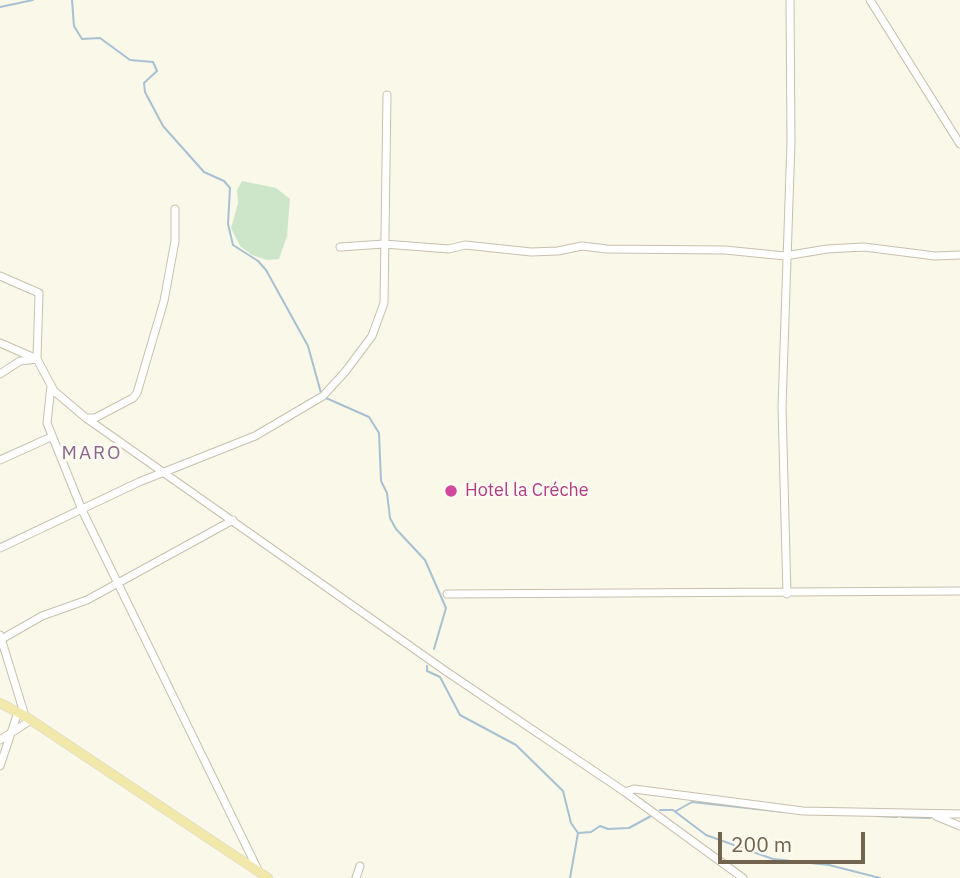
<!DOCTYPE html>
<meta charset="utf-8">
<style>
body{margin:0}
#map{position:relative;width:960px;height:878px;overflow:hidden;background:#faf8e9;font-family:"IBM Plex Sans",sans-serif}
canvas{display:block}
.scale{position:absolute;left:718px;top:832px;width:147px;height:32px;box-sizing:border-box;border:4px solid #72644f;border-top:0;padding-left:9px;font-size:21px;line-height:24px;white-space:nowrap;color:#72644f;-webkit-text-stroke:5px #fdfbef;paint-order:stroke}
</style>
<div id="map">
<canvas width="960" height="878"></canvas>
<div class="scale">200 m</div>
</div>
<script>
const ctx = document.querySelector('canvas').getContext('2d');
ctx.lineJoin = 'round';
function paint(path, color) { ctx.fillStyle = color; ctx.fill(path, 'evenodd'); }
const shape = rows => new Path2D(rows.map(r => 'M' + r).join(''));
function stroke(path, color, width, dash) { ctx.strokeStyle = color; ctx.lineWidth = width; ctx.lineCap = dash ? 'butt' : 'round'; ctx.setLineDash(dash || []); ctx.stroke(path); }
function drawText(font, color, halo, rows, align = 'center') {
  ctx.font = font + ' "IBM Plex Sans",sans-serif'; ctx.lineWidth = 6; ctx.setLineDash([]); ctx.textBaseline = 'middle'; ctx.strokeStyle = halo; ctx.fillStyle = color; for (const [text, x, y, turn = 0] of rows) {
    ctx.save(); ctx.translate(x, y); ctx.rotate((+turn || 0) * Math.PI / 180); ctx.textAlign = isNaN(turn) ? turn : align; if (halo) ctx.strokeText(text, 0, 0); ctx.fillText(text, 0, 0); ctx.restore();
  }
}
const green = shape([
 [242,181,276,188,290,199,287,236,279,259,267,260,252,255,240,246,231,228,238,203,237,190]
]);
const stream = shape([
 [72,0,74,26,82,39,100,38,130,60,153,62,157,71,144,83,145,92,163,126,204,172,224,181,230,188,228,224,233,245,258,261,266,270,308,346,321,393],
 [0,7,33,0],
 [326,398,369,417,379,433,381,481,387,493,390,518,396,529,425,560,446,608,434,649],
 [427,666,427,671,440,677,460,715,516,745,563,791,571,823,578,833,570,878],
 [660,810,673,810,706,835,773,859,829,865,880,878],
 [676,811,692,802,784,812],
 [877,816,897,817],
 [902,817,930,818],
 [578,833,591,832,600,826,608,829,629,828,651,816]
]);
const minor = shape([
 [870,0,960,144],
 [340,247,384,244,449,249,465,245,531,252,558,251,582,246,607,249,725,250,785,256,827,249,864,247,935,256,960,255],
 [0,276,39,293,37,359,20,361,0,374],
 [0,343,37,359,54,391,86,418,447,672,625,792,743,878],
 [51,386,47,423,82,510,259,872],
 [87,418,95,418,133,398,137,393,164,301,175,241,175,209],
 [0,460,51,437],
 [0,548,139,482,255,436,323,396,345,372,372,336,384,303,387,95],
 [447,594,960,591],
 [787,594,782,407,791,142,790,0],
 [0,635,25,716],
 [0,640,42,616,87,600,233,520],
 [0,740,31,720],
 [0,766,18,712],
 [625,792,634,789,803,811,960,814],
 [936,816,960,826],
 [356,878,360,866]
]);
const major = shape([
 [0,703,25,716,268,878]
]);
const markers = [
 [451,491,7,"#d1479c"]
];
const hotelNames = [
 ["Hotel la Créche",465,491]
];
const neighbourhoodNames = [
 ["MARO",92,454]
];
paint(green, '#cde6c9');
stroke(stream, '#a7c1d2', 2);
stroke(minor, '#c8c0ad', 9);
stroke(major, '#dad7d1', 10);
stroke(minor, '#fff', 7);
stroke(major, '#f1e8a9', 9);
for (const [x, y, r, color] of markers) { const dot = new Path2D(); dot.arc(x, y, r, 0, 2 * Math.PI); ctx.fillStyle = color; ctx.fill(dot); stroke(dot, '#fdfbef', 2.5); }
drawText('18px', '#b23c85', '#fdfbef', hotelNames, 'left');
ctx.letterSpacing = '2px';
drawText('19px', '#8b678d', '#fdfbef', neighbourhoodNames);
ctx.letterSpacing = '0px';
</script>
